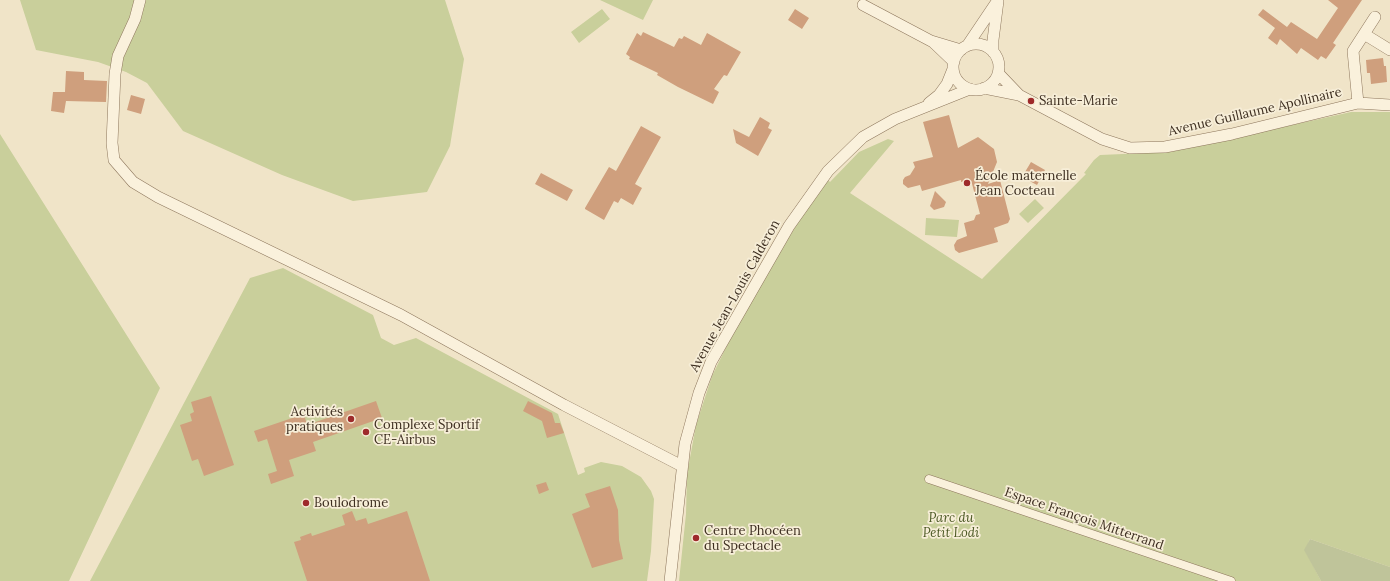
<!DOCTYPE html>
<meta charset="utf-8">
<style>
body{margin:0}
canvas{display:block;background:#f0e4c8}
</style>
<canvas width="1390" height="581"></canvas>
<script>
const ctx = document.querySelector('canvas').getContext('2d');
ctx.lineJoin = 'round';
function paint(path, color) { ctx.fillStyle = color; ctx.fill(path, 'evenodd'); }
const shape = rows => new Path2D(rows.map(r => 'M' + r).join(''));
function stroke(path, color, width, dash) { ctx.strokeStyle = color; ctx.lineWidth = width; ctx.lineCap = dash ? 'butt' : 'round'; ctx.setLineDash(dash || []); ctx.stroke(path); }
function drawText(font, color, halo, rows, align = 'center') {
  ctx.font = font + ' Lora,serif'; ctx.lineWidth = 3.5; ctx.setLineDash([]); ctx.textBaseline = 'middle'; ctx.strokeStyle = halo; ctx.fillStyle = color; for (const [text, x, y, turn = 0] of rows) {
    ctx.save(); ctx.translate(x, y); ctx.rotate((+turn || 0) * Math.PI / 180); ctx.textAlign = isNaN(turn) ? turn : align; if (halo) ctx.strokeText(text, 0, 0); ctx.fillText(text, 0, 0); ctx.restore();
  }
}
const green = shape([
 [20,0,445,0,464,59,450,146,427,192,353,201,282,175,183,131,147,83,126,72,98,62,36,50],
 [600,0,653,0,643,20],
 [602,9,610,19,579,43,571,32],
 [1351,112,1390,112,1390,567,1310,539,1305,550,1321,581,679,581,686,514,687,474,696,425,712,376,739,321,800,219,828,180,830,182,859,152,888,139,894,141,850,193,982,279,1086,174,1084,173,1094,160,1100,155,1170,152],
 [0,134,160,388,69,581,0,581],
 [1035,199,1044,208,1028,223,1019,214],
 [926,218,959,220,957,237,925,235],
 [283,268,373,315,381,338,394,345,416,338,558,414,578,475,585,472,584,468,601,462,622,466,641,477,651,491,654,499,651,551,647,581,90,581,250,278]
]);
const cemetery = shape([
 [1310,539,1390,567,1390,581,1321,581,1304,550]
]);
const building = shape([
 [1328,0,1362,0,1333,43,1336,45,1326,59,1321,56,1318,60,1301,48,1297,54,1280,39,1277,45,1268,38,1275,28,1258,15,1263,9,1287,27,1291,22,1317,39,1338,8],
 [795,9,809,18,802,29,788,20],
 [643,32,674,47,679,38,682,39,684,36,701,45,707,33,741,52,727,76,724,75,714,89,719,92,713,104,678,87,657,75,658,73,629,59,630,57,626,54,637,33,641,36],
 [1383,58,1384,66,1386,66,1387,82,1371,84,1370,73,1367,73,1366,60],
 [66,71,84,72,84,80,107,81,106,102,66,101,64,113,51,111,53,92,65,92],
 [131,95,145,99,141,114,127,110],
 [949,115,958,148,978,137,994,149,997,162,988,184,1000,180,1010,219,1008,223,994,228,998,242,959,253,955,250,954,245,957,240,967,236,964,223,974,220,976,215,980,214,971,180,961,182,961,180,922,191,920,185,908,188,903,184,903,180,905,177,910,175,915,167,913,162,933,157,923,122],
 [760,117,770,123,768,128,772,130,758,156,736,143,733,129,749,137],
 [641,126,661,137,635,184,642,188,633,205,621,198,618,203,614,201,604,220,585,209,585,208,609,167,616,171],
 [1031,162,1045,170,1037,185,1022,177],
 [541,173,573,190,567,201,535,184],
 [935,191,946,202,944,207,934,210,930,206],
 [211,396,234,465,204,476,198,459,192,461,180,425,192,421,190,414,194,412,191,402],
 [376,401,382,418,313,442,316,451,289,460,294,476,271,484,268,474,277,471,267,439,258,442,254,431,304,414,307,425],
 [528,401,552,413,555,423,560,423,564,433,547,438,542,421,523,411],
 [546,482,549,490,539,494,536,485],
 [610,486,618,510,619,540,623,559,592,568,572,514,590,507,585,494],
 [352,511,356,521,366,518,368,524,407,511,430,581,307,581,294,542,301,540,300,537,311,533,312,536,345,525,342,515]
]);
const pedestrian = shape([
 [929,479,1231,581]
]);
const minor = shape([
 [140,0,135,19,118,56,115,74,112,143,114,160,133,182,158,197,401,315,564,405,682,466],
 [863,5,931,41,961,50],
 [1364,34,1390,50],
 [933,42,954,62],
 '953 67a23 23 0 1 1 46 0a23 23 0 1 1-46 0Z',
 [967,46,998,0],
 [993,52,993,40,998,1],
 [998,73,1019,95],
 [984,88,1019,95,1102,139,1130,148,1165,147,1232,134,1358,103,1390,105],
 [929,103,939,95,947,84,953,69],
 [1358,103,1353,51,1375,17],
 [670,581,685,444,699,393,711,362,789,226,828,171,863,137,895,119,970,89]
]);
const markers = [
 [1031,101,4,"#9e2a2b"],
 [967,183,4,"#9e2a2b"],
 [351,419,4,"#9e2a2b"],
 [366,432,4,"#9e2a2b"],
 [306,503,4,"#9e2a2b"],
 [696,538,4,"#9e2a2b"]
];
const poiNames = [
 ["Sainte-Marie",1039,101],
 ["École maternelle",975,176],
 ["Jean Cocteau",975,191],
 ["Activités",343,412,"right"],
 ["pratiques",343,427,"right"],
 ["Complexe Sportif",374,425],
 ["CE-Airbus",374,440],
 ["Boulodrome",314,503],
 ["Centre Phocéen",704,531],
 ["du Spectacle",704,546]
];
const streetNames = [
 ["Avenue Guillaume Apollinaire",1255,112,-13],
 ["Avenue Jean-Louis Calderon",735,296,-61],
 ["Espace François Mitterrand",1084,519,19]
];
const parkNames = [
 ["Parc du",951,518],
 ["Petit Lodi",951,533]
];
paint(green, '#c9cf9b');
paint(cemetery, '#bfc49a');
paint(building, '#cf9f7d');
stroke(pedestrian, '#8d765c', 9);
stroke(minor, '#8d765c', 12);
stroke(pedestrian, '#faf1dc', 8);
stroke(minor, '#faf1dc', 11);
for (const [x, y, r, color] of markers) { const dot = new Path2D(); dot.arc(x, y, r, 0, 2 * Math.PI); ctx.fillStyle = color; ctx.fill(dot); stroke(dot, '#f7eed8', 1.5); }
drawText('13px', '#3d2e20', '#f7eed8', poiNames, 'left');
drawText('13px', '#3d2e20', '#f7eed8', streetNames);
drawText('italic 13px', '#4d5a26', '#f7eed8', parkNames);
</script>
